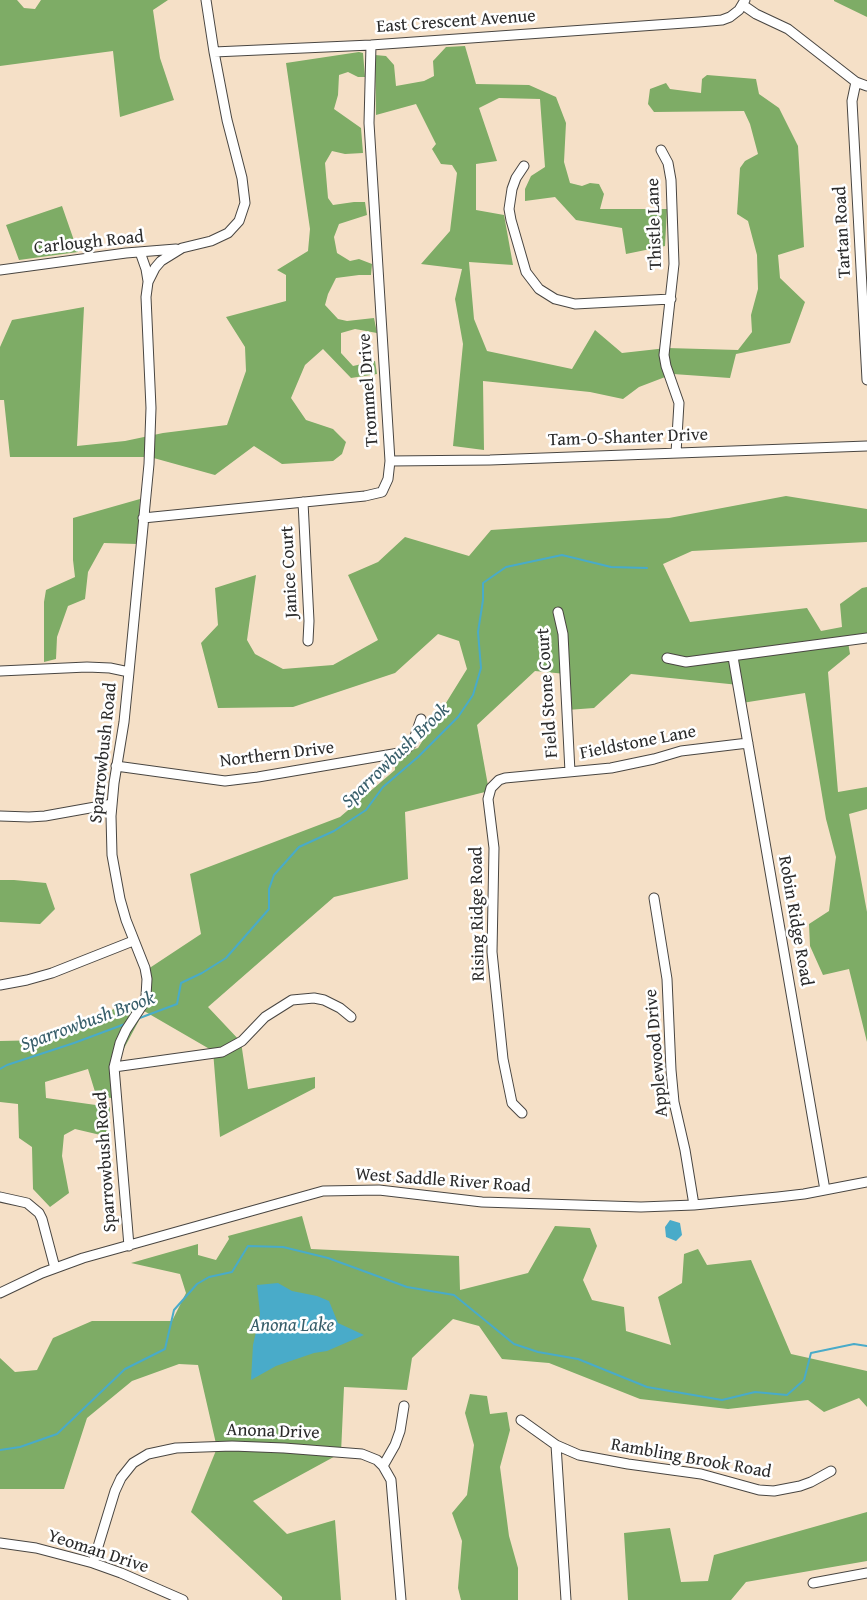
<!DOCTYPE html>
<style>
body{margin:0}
canvas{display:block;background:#f5e0c7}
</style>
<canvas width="867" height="1600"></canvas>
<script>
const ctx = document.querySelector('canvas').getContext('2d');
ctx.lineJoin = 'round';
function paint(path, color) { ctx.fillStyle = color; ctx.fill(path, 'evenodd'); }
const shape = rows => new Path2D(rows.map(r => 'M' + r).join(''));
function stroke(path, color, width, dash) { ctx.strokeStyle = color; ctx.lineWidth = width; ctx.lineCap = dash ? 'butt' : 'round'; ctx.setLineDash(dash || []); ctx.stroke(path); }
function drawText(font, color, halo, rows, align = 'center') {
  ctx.font = font + ' "Gentium Book Plus",serif'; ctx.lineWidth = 5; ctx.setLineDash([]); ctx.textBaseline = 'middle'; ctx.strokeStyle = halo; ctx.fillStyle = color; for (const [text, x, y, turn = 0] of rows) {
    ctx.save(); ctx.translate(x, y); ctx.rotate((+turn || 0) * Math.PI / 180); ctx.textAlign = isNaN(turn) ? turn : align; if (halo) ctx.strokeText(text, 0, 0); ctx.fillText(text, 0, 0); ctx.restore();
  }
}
const forest = shape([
 [0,0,17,0,24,8,35,9,41,0,168,0,153,10,160,58,174,100,120,117,113,51,0,66],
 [834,0,867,0,867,17,834,1],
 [465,46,476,84,529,85,556,97,566,123,564,162,570,183,582,186,590,183,599,184,604,194,600,209,667,209,665,246,626,254,622,228,576,220,555,197,525,201,525,189,531,176,545,167,540,99,499,98,479,108,497,161,476,164,476,210,504,215,513,265,469,262,474,319,487,351,572,369,595,330,622,353,667,348,738,350,752,332,751,315,758,289,757,255,748,221,737,214,740,168,745,161,758,154,750,124,744,111,654,112,648,104,650,89,666,83,670,89,701,93,702,79,707,75,756,79,759,94,779,108,798,146,804,247,778,255,780,278,805,302,790,343,736,354,730,378,673,374,639,387,623,399,590,392,483,381,484,450,453,446,463,344,455,299,462,269,421,264,450,231,457,173,452,165,441,164,432,149,436,144,416,104,376,115,375,55,386,56,394,65,396,86,424,81,434,76,433,61,446,47],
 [359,52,363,53,365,77,358,77,348,72,339,75,338,95,334,109,361,128,363,153,345,154,332,151,325,163,328,198,333,205,354,202,365,202,367,215,339,224,334,237,337,253,350,261,359,259,372,264,371,275,359,275,336,278,328,294,325,305,338,319,347,321,374,318,377,333,355,329,341,333,341,353,353,366,375,361,377,374,351,378,323,349,305,365,291,398,306,420,333,429,346,442,342,454,333,461,282,464,254,446,215,475,150,457,10,457,4,400,0,400,0,347,12,320,84,307,77,446,125,441,163,433,227,425,246,371,245,347,226,317,286,301,286,275,277,270,308,251,310,229,286,63],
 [62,206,78,252,19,260,6,225],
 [786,496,867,509,867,542,692,551,663,564,690,622,807,608,821,631,842,627,840,604,862,588,867,587,867,641,848,642,850,654,828,672,838,792,867,787,867,809,849,814,867,912,867,1042,849,969,823,975,810,946,809,924,829,911,836,857,826,819,805,693,742,703,739,685,631,674,594,708,567,710,566,674,535,671,477,725,489,791,405,812,408,879,334,897,208,1007,241,1042,248,1089,315,1077,315,1088,220,1137,213,1051,144,1011,113,1069,116,1099,96,1095,88,1069,45,1082,46,1098,110,1107,109,1137,75,1129,64,1135,62,1156,69,1193,50,1207,33,1189,32,1147,19,1138,18,1104,0,1102,0,1041,47,1040,58,1028,147,998,145,971,201,934,190,874,340,817,395,770,395,755,418,748,467,669,459,641,438,634,395,673,293,707,218,708,201,643,218,625,215,588,256,575,247,640,255,654,283,669,333,665,378,640,348,575,378,562,405,537,469,556,491,530,669,518],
 [140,499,137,544,104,543,88,572,85,599,68,606,57,637,56,659,44,662,44,602,46,590,75,577,73,560,73,518],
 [0,880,14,880,46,883,55,909,40,924,0,922],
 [302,1216,311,1249,459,1256,460,1290,528,1273,555,1226,590,1228,597,1246,583,1280,592,1300,624,1307,626,1331,671,1345,658,1297,682,1283,684,1254,698,1249,707,1265,751,1260,791,1354,867,1371,867,1407,859,1398,824,1412,808,1400,728,1409,640,1399,549,1363,502,1359,479,1326,453,1319,412,1358,407,1390,344,1387,341,1453,253,1501,287,1534,335,1520,341,1600,282,1600,282,1597,191,1512,217,1448,198,1365,179,1364,132,1381,87,1418,64,1489,0,1489,0,1358,15,1372,37,1370,53,1338,92,1321,172,1321,186,1293,180,1274,131,1263,198,1244,198,1255,216,1260,229,1239,228,1236],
 [470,1394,487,1396,490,1414,507,1412,510,1430,500,1467,509,1536,518,1568,518,1600,461,1600,458,1588,462,1541,452,1513,467,1495,474,1445,465,1413],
 [867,1512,867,1561,746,1582,731,1600,628,1600,624,1533,670,1528,681,1582,708,1581,714,1555]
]);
const water = shape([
 [670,1220,680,1223,682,1235,676,1241,666,1237,665,1227],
 [278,1283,292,1291,317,1296,329,1301,338,1323,364,1335,327,1351,314,1353,276,1366,251,1380,253,1345,260,1314,257,1285]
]);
const stream = shape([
 [137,1019,177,1004,181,983,202,973,226,958,269,909,269,889,274,875,299,847,334,831,366,810,383,787,418,757,458,717,473,695,481,668,478,632,483,600,483,583,506,567,562,555,611,567,647,568],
 [0,1069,7,1065,74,1043,125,1024],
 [0,1450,20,1447,57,1434,125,1369,165,1349,174,1310,197,1284,209,1277,232,1272,248,1246,283,1247,328,1258,407,1287,454,1295,514,1344,538,1352,578,1359,647,1387,722,1400,755,1392,787,1395,804,1380,811,1353,854,1344,867,1346]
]);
const minor = shape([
 [743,5,756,14,788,29,856,82,867,86],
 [214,52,371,45,699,22,722,20,730,17,739,10,745,0],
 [856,82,852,101,867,380],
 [661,150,668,163,671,180,674,264,664,355,666,366,679,403,676,453],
 [524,166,516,178,512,189,509,209,511,220,526,272,539,289,555,299,575,304,671,299],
 [140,252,146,269,148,281],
 [0,270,126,253,176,249],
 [390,461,490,460,867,446],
 [303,502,309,621,308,641],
 [143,518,365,496,382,492,388,479,390,461,369,123,371,45],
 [558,612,563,634,570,772],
 [733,657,825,1190],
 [667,658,686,662,867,638],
 [0,671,87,667,110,668,129,672],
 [116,766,225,781,258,777,399,753,404,751,413,742,421,719],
 [0,816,29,817,45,816,112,804],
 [654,898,667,979,671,1070,674,1102,685,1150,694,1205],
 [0,985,27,980,52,973,133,941],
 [114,1067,222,1052,242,1041,265,1017,292,1000,314,998,324,1000,340,1008,351,1017],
 [522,1113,512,1103,503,1059,492,952,494,848,488,799,491,788,499,780,505,778,611,768,654,759,681,751,748,743],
 [0,1197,27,1203,39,1213,42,1219,55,1268],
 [129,1246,114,1067,120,1043,126,1030,143,1004,146,996,147,979,145,968,126,920,120,899,112,855,111,816,114,783,124,722,129,672,149,464,151,408,146,297,148,282,155,268,161,261,182,248,211,241,228,233,239,221,245,203,242,178,227,120,214,52,206,0],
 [0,1293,42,1273,83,1258,323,1191,379,1190,482,1202,641,1207,694,1205,778,1197,804,1194,867,1182],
 [521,1420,556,1445,579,1455,628,1464,701,1474,759,1490,774,1491,800,1486,811,1482,831,1471],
 [556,1445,566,1600],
 [383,1466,395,1445,400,1431,404,1406],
 [0,1543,36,1548,93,1563,121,1573,183,1600],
 [93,1563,115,1491,121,1478,133,1463,148,1454,176,1448,232,1446,284,1448,362,1454,377,1460,383,1466,391,1480,401,1600],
 [813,1583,867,1573]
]);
const streetNames = [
 ["East Crescent Avenue",456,22,-4],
 ["Thistle Lane",655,224,-92],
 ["Tartan Road",843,232,-93],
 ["Carlough Road",89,243,-6],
 ["Trommel Drive",369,390,-94],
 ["Tam-O-Shanter Drive",628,438,-2],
 ["Janice Court",290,572,-93],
 ["Field Stone Court",548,693,-94],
 ["Fieldstone Lane",638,743,-11],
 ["Sparrowbush Road",104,753,-84],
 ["Northern Drive",277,755,-7],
 ["Rising Ridge Road",478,914,-91],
 ["Robin Ridge Road",795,921,80],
 ["Applewood Drive",657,1053,-95],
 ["Sparrowbush Road",106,1162,-94],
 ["West Saddle River Road",443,1181,4],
 ["Anona Drive",273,1432,2],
 ["Rambling Brook Road",691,1459,10],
 ["Yeoman Drive",98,1552,18]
];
const waterNames = [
 ["Sparrowbush Brook",396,756,-44],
 ["Sparrowbush Brook",88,1022,-20],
 ["Anona Lake",292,1326]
];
paint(forest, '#7eac66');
paint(water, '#49abc9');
stroke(stream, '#49abc9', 2);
stroke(minor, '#494642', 11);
stroke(minor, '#fff', 9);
drawText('18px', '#2b2b2b', '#fff', streetNames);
drawText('italic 19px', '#375e6a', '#fff', waterNames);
</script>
